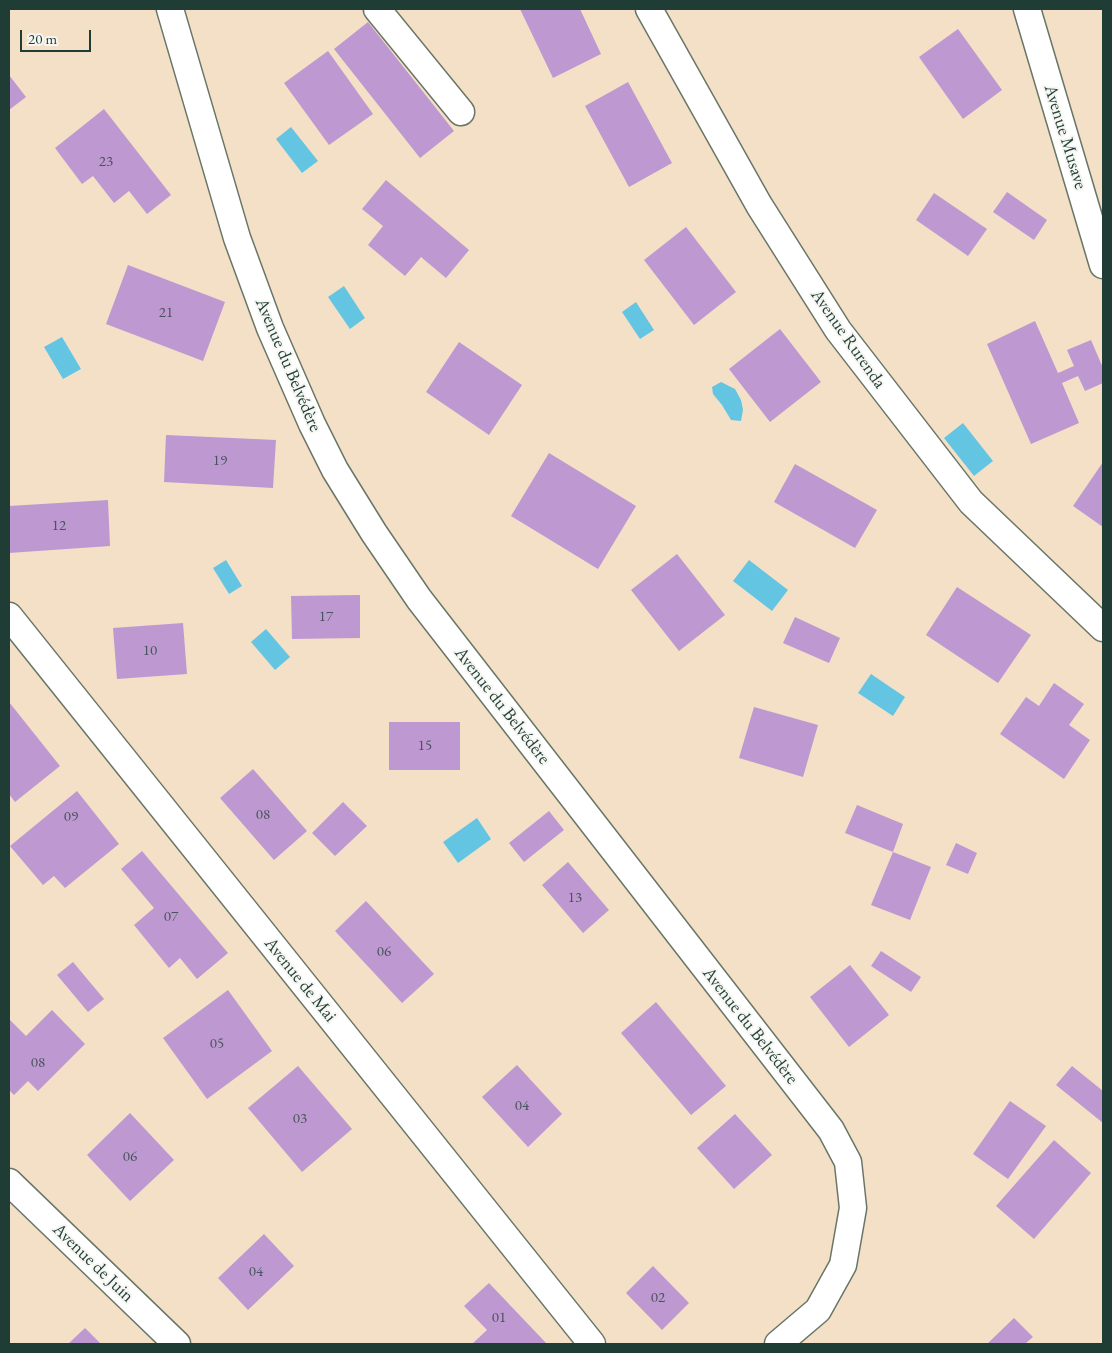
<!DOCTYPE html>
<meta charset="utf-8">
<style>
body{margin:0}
#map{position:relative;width:1112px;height:1353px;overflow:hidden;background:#f3e0c6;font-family:"EB Garamond",serif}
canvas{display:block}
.frame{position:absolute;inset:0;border:10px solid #1f3d34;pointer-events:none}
.scale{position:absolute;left:20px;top:30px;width:71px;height:22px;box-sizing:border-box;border:2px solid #1f3d34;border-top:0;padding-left:6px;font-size:15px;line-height:18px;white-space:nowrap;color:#1f3d34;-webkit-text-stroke:4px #f6f6f2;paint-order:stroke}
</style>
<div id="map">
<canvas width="1112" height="1353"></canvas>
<div class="frame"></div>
<div class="scale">20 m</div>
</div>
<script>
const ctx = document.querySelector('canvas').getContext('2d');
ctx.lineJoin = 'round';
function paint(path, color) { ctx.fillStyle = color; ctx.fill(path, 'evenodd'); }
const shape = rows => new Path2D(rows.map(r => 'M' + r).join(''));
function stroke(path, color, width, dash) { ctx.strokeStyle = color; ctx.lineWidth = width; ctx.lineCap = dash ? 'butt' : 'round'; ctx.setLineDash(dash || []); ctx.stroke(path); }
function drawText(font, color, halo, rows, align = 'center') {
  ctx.font = font + ' "EB Garamond",serif'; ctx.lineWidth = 4; ctx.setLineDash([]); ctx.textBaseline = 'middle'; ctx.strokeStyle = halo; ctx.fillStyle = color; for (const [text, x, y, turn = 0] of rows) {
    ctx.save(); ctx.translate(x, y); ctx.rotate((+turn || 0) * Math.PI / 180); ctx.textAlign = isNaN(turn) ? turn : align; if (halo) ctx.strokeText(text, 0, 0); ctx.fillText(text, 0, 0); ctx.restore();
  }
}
const water = shape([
 [291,127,318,161,302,173,276,139],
 [344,286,365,318,350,329,328,297],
 [636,302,654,330,640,339,622,312],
 [62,337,81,369,63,379,44,347],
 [721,382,735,389,741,400,743,410,741,421,731,420,722,405,713,394,712,387],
 [963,423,993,461,974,476,944,438],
 [226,560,242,586,229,594,213,568],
 [749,560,788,590,772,611,733,581],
 [266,629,290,657,275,670,251,642],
 [871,674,905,697,893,716,858,693],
 [477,818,491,839,458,863,443,842]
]);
const building = shape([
 [520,9,580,9,601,54,553,78],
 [368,22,454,131,420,158,334,49],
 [958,29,1002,90,963,119,919,57],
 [328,51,373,114,329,145,284,83],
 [9,75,26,97,9,110],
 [628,82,672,163,629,187,585,106],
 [104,109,171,195,147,214,129,191,114,203,93,176,82,184,55,148],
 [386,180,469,250,446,278,421,257,405,276,368,245,383,226,362,209],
 [1007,192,1047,220,1034,240,993,212],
 [934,193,987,229,968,256,916,220],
 [686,227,736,292,694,325,644,260],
 [128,265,225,302,203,361,106,324],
 [1035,321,1058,373,1074,366,1067,350,1091,340,1103,368,1103,383,1085,391,1078,376,1062,383,1079,423,1031,444,987,344],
 [780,329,821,382,770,422,729,369],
 [459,342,522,385,489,435,426,392],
 [166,435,276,440,273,488,164,482],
 [549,453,636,506,598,569,511,516],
 [1103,462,1103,527,1073,506],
 [795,464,877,510,855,548,774,502],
 [108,500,110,546,9,553,9,506],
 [677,554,725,615,679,651,631,590],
 [957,587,1031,635,998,683,926,635],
 [360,595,360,638,292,639,291,596],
 [795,617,840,638,829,663,783,643],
 [183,623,187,674,117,679,113,628],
 [1054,683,1084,704,1069,725,1090,740,1064,779,1000,734,1026,697,1039,706],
 [9,702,60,766,15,802,9,794],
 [754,707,818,725,803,777,739,758],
 [389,722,460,722,460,770,389,770],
 [253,769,307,831,274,860,220,798],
 [77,791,119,844,65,888,54,876,43,885,10,846],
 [343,802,367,826,335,856,312,833],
 [857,805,903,824,893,852,845,833],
 [549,811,564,830,524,862,509,843],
 [956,843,977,853,968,874,946,865],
 [142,851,228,953,197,979,180,958,169,968,134,925,154,908,121,869],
 [893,852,931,867,910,920,871,905],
 [568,862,609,910,583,933,542,885],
 [366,901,434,974,402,1003,335,931],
 [881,951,921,977,911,992,871,966],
 [73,962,104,999,88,1012,57,975],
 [850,965,889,1015,849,1047,810,997],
 [228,990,272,1051,207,1099,163,1038],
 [656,1002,726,1086,691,1115,621,1033],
 [52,1010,85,1044,38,1091,28,1081,14,1095,9,1090,9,1019,26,1036],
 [517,1065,562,1114,528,1147,482,1097],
 [298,1066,352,1129,302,1172,248,1108],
 [1072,1066,1103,1091,1103,1123,1056,1085],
 [1010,1101,1046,1126,1008,1179,973,1154],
 [130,1113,174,1160,130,1201,87,1155],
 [735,1114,772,1155,734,1189,697,1148],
 [1054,1140,1091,1173,1034,1239,996,1206],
 [264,1234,294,1266,248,1310,218,1278],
 [653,1266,689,1303,662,1330,626,1293],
 [489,1283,547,1344,472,1344,487,1330,464,1306],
 [1014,1318,1033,1337,1025,1344,987,1344],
 [85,1328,101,1344,68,1344]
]);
const minor = shape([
 [170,9,237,238,270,328,312,424,335,470,374,533,419,599,831,1130,848,1162,853,1208,843,1265,818,1310,778,1344],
 [377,9,461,112],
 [649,9,759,205,838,330,971,502,1103,628],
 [1027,9,1103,265],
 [9,616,592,1344],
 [9,1182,177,1344]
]);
const numberNames = [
 ["23",106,162],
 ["21",166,313],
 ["19",220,461],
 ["12",59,526],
 ["17",326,617],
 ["10",150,651],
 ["15",425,746],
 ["08",263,815],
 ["09",71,817],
 ["13",575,898],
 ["07",171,917],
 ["06",384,952],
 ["05",217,1044],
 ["08",38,1063],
 ["04",522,1106],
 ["03",300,1119],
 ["06",130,1157],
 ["04",256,1272],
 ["02",658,1298],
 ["01",499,1318]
];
const streetNames = [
 ["Avenue Musave",1065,137,73],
 ["Avenue Rurenda",848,339,55],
 ["Avenue du Belvédère",288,365,67],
 ["Avenue du Belvédère",502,706,52],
 ["Avenue de Mai",300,980,51],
 ["Avenue du Belvédère",750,1026,52],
 ["Avenue de Juin",93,1263,44]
];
paint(water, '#64c5e3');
paint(building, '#be98d1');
stroke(minor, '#697667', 29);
stroke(minor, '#fff', 26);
drawText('15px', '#47545b', null, numberNames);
drawText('18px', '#1f3d34', '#f6f6f2', streetNames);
</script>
